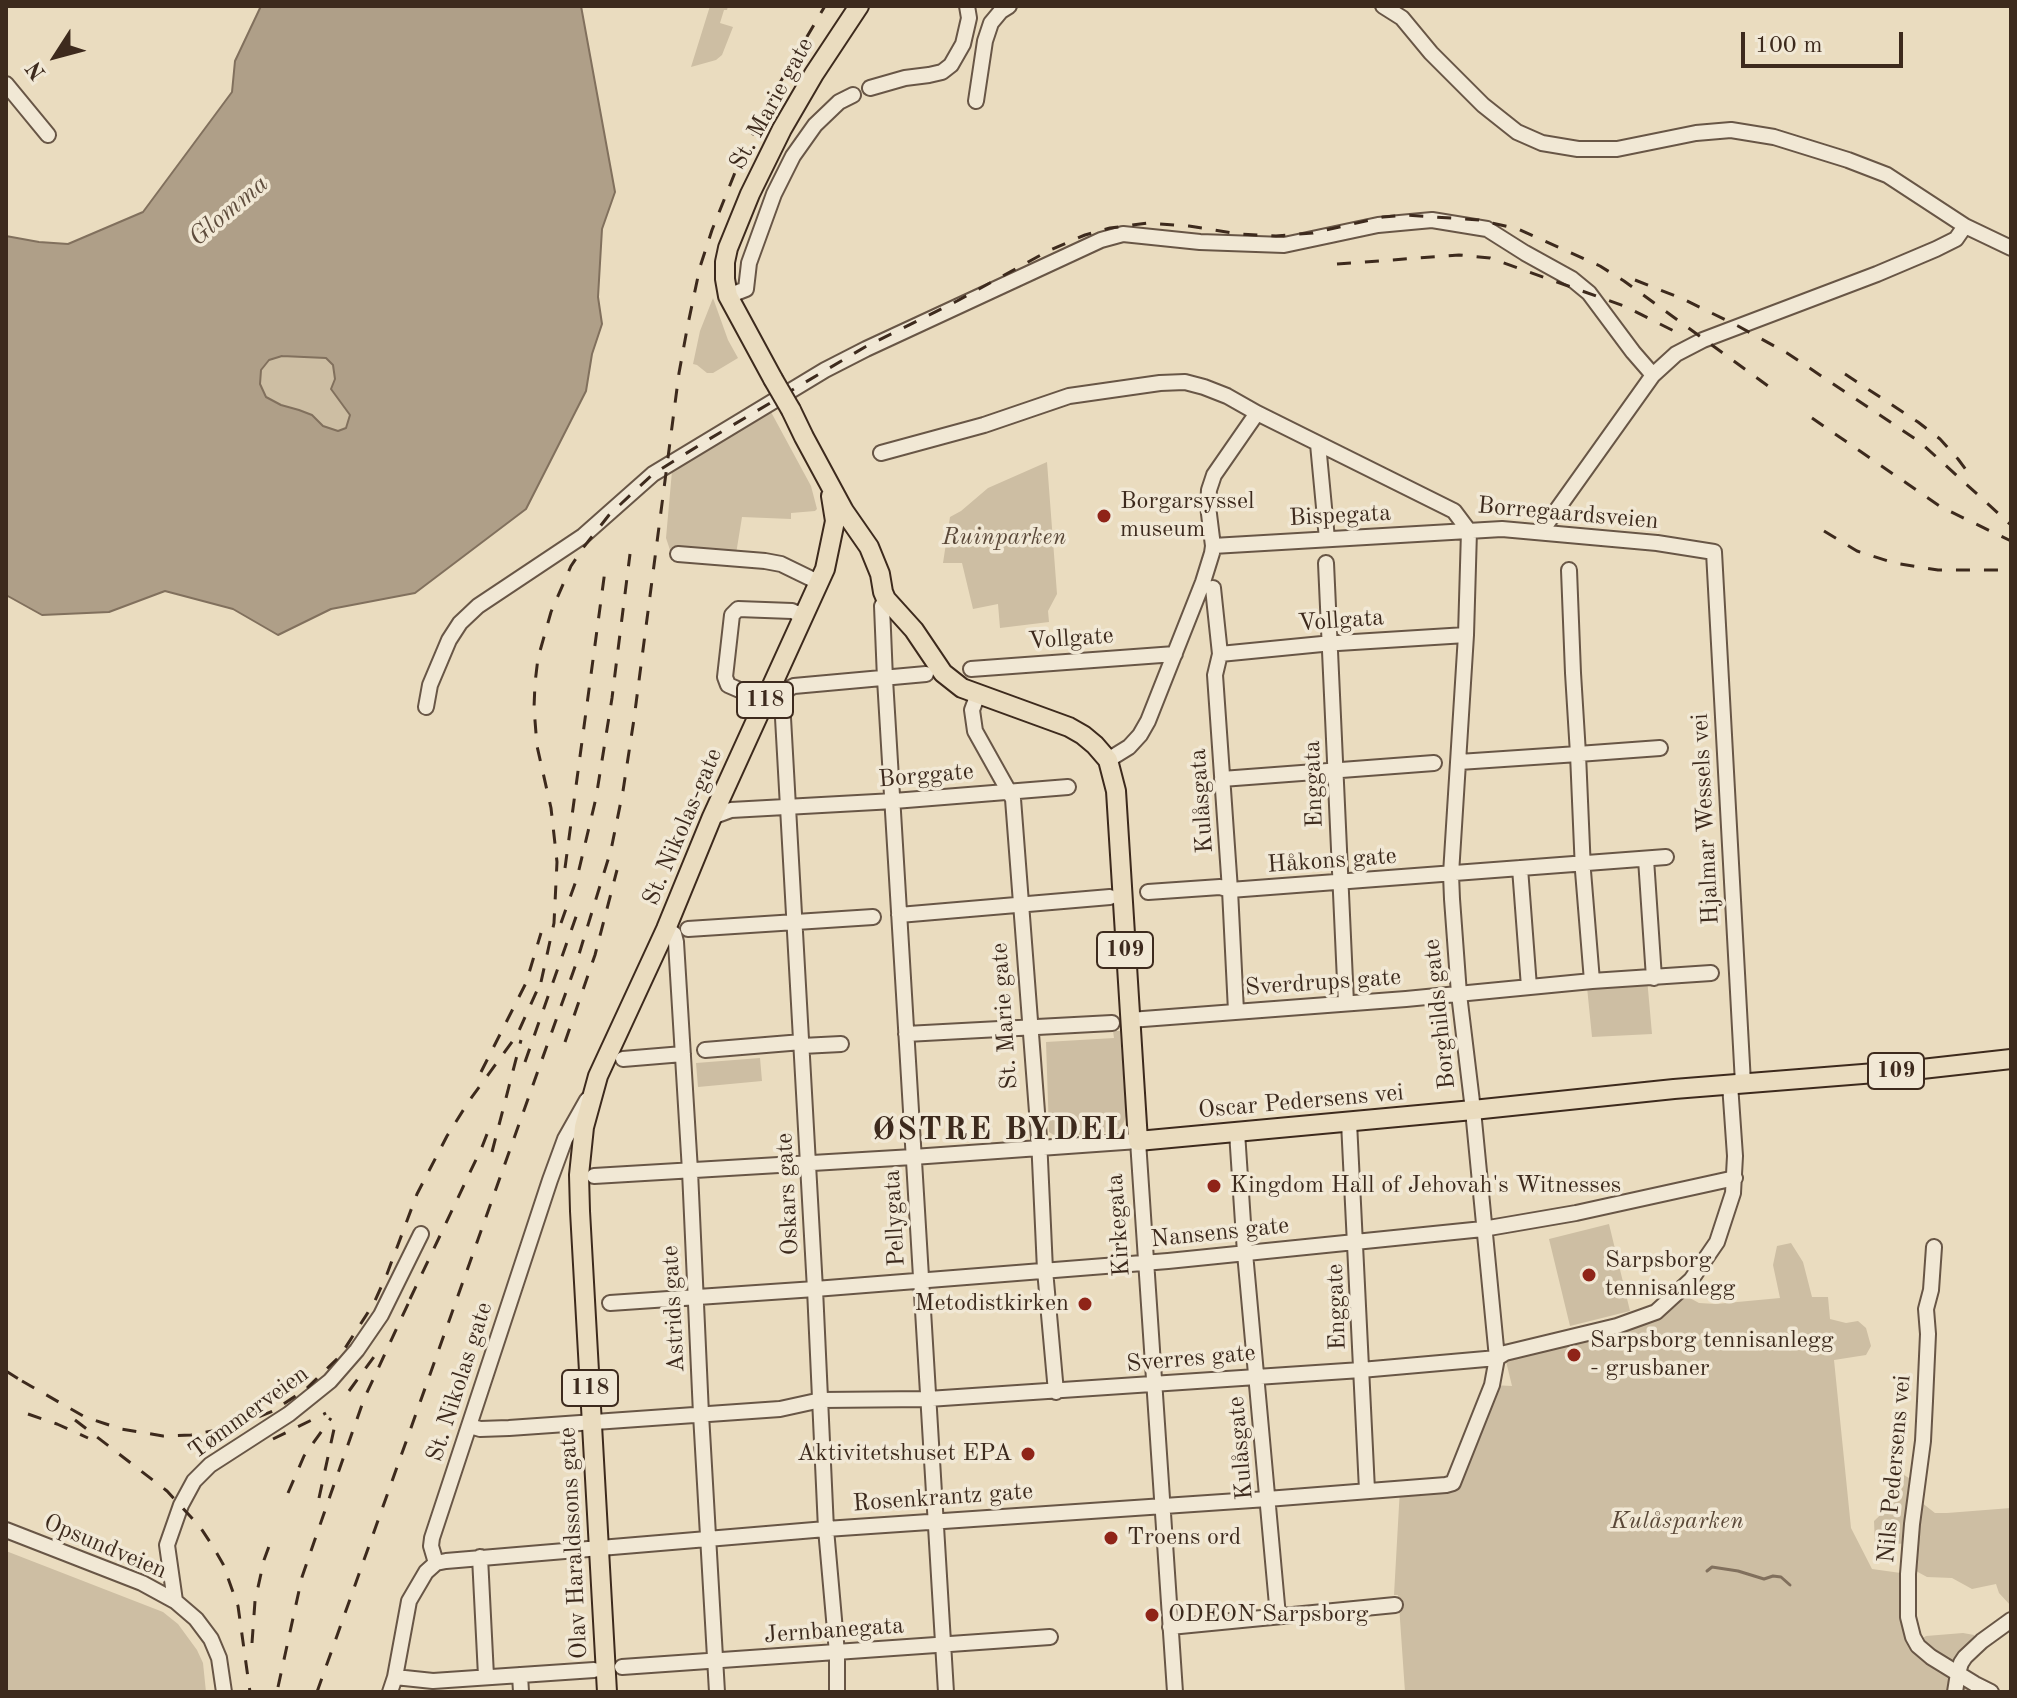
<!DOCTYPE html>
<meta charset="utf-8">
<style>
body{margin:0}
#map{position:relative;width:2017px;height:1698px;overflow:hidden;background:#eadcbf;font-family:"Old Standard TT",serif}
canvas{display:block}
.frame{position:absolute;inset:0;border:8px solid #3d2a1d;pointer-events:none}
.north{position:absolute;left:16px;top:16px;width:80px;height:80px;-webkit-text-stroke:6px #f1e8d5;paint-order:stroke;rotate:234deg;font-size:22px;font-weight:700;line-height:32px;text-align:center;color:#3d2a1d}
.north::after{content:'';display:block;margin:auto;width:28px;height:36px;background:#3d2a1d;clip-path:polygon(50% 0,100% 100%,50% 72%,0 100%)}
.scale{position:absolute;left:1741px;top:32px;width:162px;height:36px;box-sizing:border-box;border:4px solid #3d2a1d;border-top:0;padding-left:10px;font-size:24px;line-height:28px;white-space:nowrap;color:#3d2a1d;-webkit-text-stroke:6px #f1e8d5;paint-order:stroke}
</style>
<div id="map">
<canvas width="2017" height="1698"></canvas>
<div class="frame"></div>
<div class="north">N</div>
<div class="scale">100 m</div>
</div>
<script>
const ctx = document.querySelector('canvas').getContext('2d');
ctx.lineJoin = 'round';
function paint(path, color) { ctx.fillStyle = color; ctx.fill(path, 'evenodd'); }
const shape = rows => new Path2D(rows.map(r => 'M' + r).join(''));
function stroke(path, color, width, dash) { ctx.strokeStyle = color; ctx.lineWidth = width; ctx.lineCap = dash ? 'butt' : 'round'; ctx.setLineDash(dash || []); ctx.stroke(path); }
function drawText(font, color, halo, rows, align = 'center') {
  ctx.font = font + ' "Old Standard TT",serif'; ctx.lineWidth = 7; ctx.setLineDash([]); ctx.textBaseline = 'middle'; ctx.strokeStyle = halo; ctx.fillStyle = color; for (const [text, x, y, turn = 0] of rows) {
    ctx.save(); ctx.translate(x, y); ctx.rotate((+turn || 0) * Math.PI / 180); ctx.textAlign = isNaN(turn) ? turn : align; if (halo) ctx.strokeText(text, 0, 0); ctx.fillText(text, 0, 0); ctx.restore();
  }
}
const green = shape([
 [710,6,728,6,727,10,724,10,720,23,733,27,722,55,716,60,691,67],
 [713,298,728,340,738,358,713,373,707,373,697,365,693,364,700,331],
 [282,356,327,358,334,365,335,379,331,389,350,415,346,428,338,431,323,426,312,416,300,410,281,405,266,397,260,384,261,370,269,360],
 [771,412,811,486,817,509,815,511,791,513,791,519,742,517,736,554,670,550,666,538,672,471],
 [1047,462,1057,594,1048,611,1049,622,1000,628,998,604,973,609,962,563,943,563,950,517,961,511,988,488],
 [1647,978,1652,1034,1592,1037,1587,987],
 [1113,1031,1120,1031,1126,1116,1124,1122,1117,1131,1057,1137,1049,1132,1046,1042,1114,1038],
 [760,1058,762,1081,698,1087,696,1063],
 [1609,1224,1630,1311,1570,1326,1549,1239],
 [1791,1243,1803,1262,1812,1297,1828,1297,1830,1319,1846,1323,1858,1321,1866,1328,1871,1346,1866,1355,1834,1360,1851,1528,1872,1569,1908,1574,1917,1642,1926,1636,1963,1633,1974,1635,1974,1642,1953,1659,1948,1666,1957,1682,1976,1691,2007,1691,2011,1688,2011,1692,1405,1692,1399,1605,1398,1595,1394,1595,1400,1488,1446,1485,1492,1385,1512,1386,1505,1357,1682,1298,1688,1297,1699,1303,1716,1304,1780,1298,1773,1265,1777,1246],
 [1904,1475,1909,1478,1908,1492,1935,1513,1947,1513,2011,1508,2011,1606,1999,1593,1996,1584,1972,1589,1952,1578,1927,1577,1916,1571,1918,1561,1914,1543,1875,1545,1874,1521,1898,1498,1899,1481],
 [6,1551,163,1612,178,1624,197,1650,203,1663,206,1692,6,1692]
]);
const water = shape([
 [261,6,581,6,615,192,602,229,598,297,602,324,592,354,586,391,526,509,415,593,331,609,278,635,233,609,165,591,109,612,42,615,6,595,6,236,39,242,68,244,143,212,232,92,235,61,261,6],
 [282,356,326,358,333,365,335,379,331,389,350,415,346,428,338,431,323,426,312,415,299,410,281,405,266,397,260,384,261,370,269,360,282,356]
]);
const stream = shape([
 [1707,1571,1712,1567,1738,1571,1764,1579,1773,1576,1781,1577,1790,1585]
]);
const minor = shape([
 [1383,6,1402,18,1431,53,1483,105,1517,132,1542,143,1578,149,1617,149,1696,133,1731,130,1774,137,1848,160,1887,175,1965,226,2011,248],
 [6,84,48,135],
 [870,88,905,78,929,75,942,72,951,65,963,44,969,18,967,6],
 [976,101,985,41,991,23,1001,11,1009,6],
 [728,296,746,289,749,263,774,194,793,156,815,125,839,102,853,95],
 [1257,413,1454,511,1469,531],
 [1318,444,1327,539],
 [881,453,984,425,1069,396,1160,383,1185,382,1204,387,1227,396,1257,413,1214,475,1209,490,1208,506,1213,546,1212,553,1203,582,1148,721,1140,735,1129,747,1108,760],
 [1541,532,1653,375,1676,354,1703,340,1877,274,1936,249,1956,239,1965,226],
 [1213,546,1502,529,1657,543,1714,552,1743,1083],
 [678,554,765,561,781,564,818,582],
 [1326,563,1346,1003],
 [1569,570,1573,673,1578,754,1660,748],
 [1213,588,1220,654,1215,675,1230,890,1236,1011],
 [886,599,882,606,885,679,946,1692],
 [1220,654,1322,644,1466,635],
 [971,669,1175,654],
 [978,694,972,710,975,731,1013,799,1039,1138,1045,1270,1056,1392],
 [765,701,728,685,725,677,732,615,738,609,792,611,803,616],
 [426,707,430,685,449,640,460,623,478,606,583,536,653,474,825,370,866,349,1101,240,1123,234,1200,242,1284,245,1378,225,1432,220,1487,229,1525,253,1572,279,1589,293,1633,352,1653,375],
 [1459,762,1578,754,1583,871,1592,981],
 [1222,779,1434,763],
 [712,817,731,810,894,801,1068,787],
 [1646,859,1654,978],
 [1520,868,1529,987],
 [1148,892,1220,887,1230,890,1666,857],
 [899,915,1110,897],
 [666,929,674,934,676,942,690,1171,701,1414,717,1692],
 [688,929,873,917],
 [1130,1020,1406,999,1592,981,1711,973],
 [906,1034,1112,1023],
 [802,1046,841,1044],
 [705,1050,802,1042],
 [623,1059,683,1054],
 [1349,1122,1367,1490],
 [1237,1132,1245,1253,1278,1616],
 [594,1176,913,1157,1138,1141,1175,1692],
 [1934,1247,1931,1290,1926,1309,1928,1334,1925,1401,1923,1441,1912,1524,1908,1574,1908,1617,1913,1637,1918,1646,1931,1657,1975,1684,1991,1692],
 [610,1303,815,1289,1168,1261,1483,1229,1576,1213,1735,1178],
 [470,1426,480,1429,509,1428,780,1409,821,1400,928,1399,1361,1370,1497,1358,1505,1353,1617,1326,1656,1312,1691,1280,1717,1242,1733,1193,1735,1156,1730,1084],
 [6,1530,142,1583,175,1601,196,1619,211,1639,219,1658,224,1692],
 [480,1557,486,1676],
 [436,1563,431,1546,432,1538,550,1180,565,1139,587,1100],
 [175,1601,167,1545,181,1505,194,1481,210,1465,289,1414,330,1381,357,1350,381,1315,421,1234],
 [1170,1627,1395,1605],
 [622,1667,1050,1637],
 [520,1675,521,1692],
 [395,1677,433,1681,594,1670],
 [390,1692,395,1677,409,1601,426,1572,436,1563,446,1561,826,1529,1267,1499,1446,1485,1453,1483,1492,1385,1497,1358,1473,1110,1459,994,1452,899,1451,874,1466,635,1469,531],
 [837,1692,837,1653,826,1529,815,1289,782,700,788,689,794,686,926,674],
 [1955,1692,1958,1673,1961,1663,1965,1657,1982,1641,2011,1620]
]);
const major = shape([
 [773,379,728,296,725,279,725,262,728,248,750,194,782,129,814,74,859,6],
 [791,410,804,437,844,511,869,547,880,574,883,592,886,599,914,630,943,673,962,688,1069,727,1083,735,1095,745,1108,760,1116,791,1138,1141,1473,1110,1674,1089,1913,1070,2011,1059],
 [607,1692,580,1211,579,1175,584,1127,598,1076,666,929,712,817,825,569,835,521,831,496]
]);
const rail = shape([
 [1337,264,1459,255,1490,258,1624,306,1680,334],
 [1635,280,1683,299,1738,326,1787,353,1920,442,2011,525],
 [1845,374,1918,422,1940,439,1958,459,1973,479],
 [1812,418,1941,507,2011,541],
 [1824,531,1857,551,1894,563,1938,570,2011,570],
 [565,868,606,563],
 [561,923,577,878,596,798,612,698,630,554],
 [541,982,554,923,557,862,551,808,537,746,534,708,535,683,538,658,551,612,571,566,583,548,609,515,653,474,706,441,865,347,957,301,1050,250,1085,235,1110,228,1148,223,1189,226,1239,234,1276,236,1313,233,1383,217,1406,215,1479,220,1518,229,1600,266,1624,281,1779,394],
 [565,1042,595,955,617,870],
 [525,1062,578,911],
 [481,1072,526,983,541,933],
 [492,1152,521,1040],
 [410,1299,482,1147,489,1129],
 [6,1371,30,1386],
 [22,1381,85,1417,121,1429,163,1436,191,1435,233,1427,273,1411,306,1389,340,1356,374,1303,387,1274,417,1194,447,1136,469,1101,517,1035,539,986],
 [349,1391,376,1354],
 [28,1414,57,1424,88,1438],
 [75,1420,167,1491,200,1527,212,1545,223,1564,238,1606,250,1692],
 [273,1439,326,1413],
 [288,1493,304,1456,331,1418],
 [319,1498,336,1420],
 [252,1643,255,1601,264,1560,272,1538],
 [278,1687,302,1577,330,1496,364,1399,414,1291],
 [317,1692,576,964,611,850,623,791,634,719,679,373,688,324,700,267,712,230,740,160,778,86,825,6]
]);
const majorBridge = shape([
 [773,379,791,410]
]);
const markers = [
 [1104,516,8,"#8f2418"],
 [1214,1186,8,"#8f2418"],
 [1589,1275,8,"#8f2418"],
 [1085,1304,8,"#8f2418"],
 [1574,1355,8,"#8f2418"],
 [1028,1454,8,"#8f2418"],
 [1111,1538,8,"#8f2418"],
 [1152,1615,8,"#8f2418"]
];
const shields = [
 [765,700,56],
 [1125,950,56],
 [1896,1071,56],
 [590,1388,56]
];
const shieldNames = [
 ["118",765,700],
 ["109",1125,950],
 ["109",1896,1071],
 ["118",590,1388]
];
const streetNames = [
 ["St. Marie gate",772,104,-61],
 ["Borregaardsveien",1568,514,5],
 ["Bispegata",1340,516,-3],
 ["Vollgata",1341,621,-4],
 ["Vollgate",1071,639,-4],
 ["Borggate",926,776,-5],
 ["Enggata",1314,784,-92],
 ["Kulåsgata",1202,801,-94],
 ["Hjalmar Wessels vei",1706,819,-93],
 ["St. Nikolas-gate",683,827,-67],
 ["Håkons gate",1332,861,-4],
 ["Sverdrups gate",1323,983,-4],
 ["Borghilds gate",1440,1014,-96],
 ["St. Marie gate",1005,1016,-94],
 ["Oscar Pedersens vei",1301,1102,-5],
 ["Oskars gate",788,1194,-93],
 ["Pellygata",895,1218,-93],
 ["Kirkegata",1119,1225,-94],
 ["Nansens gate",1220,1233,-6],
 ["Enggate",1337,1307,-92],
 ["Astrids gate",674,1309,-93],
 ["Sverres gate",1191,1359,-5],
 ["St. Nikolas gate",460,1382,-72],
 ["Tømmerveien",249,1413,-36],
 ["Kulåsgate",1241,1448,-95],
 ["Nils Pedersens vei",1895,1469,-85],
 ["Rosenkrantz gate",943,1498,-4],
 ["Olav Haraldssons gate",574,1543,-93],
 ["Opsundveien",105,1547,23],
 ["Jernbanegata",834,1631,-4]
];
const poiNames = [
 ["Borgarsyssel",1120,502],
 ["museum",1120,530],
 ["Kingdom Hall of Jehovah's Witnesses",1230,1186],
 ["Sarpsborg",1605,1261],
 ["tennisanlegg",1605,1289],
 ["Metodistkirken",1069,1304,"right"],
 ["Sarpsborg tennisanlegg",1590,1341],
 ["- grusbaner",1590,1369],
 ["Aktivitetshuset EPA",1012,1454,"right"],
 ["Troens ord",1127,1538],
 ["ODEON Sarpsborg",1168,1615]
];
const parkNames = [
 ["Ruinparken",1004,538],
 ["Kulåsparken",1677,1522]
];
const waterNames = [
 ["Glomma",229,211,-40]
];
const districtNames = [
 ["ØSTRE BYDEL",1000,1131]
];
paint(green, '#cdbea3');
paint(water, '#af9f88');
stroke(water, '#81705d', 2);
stroke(stream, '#81705d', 3);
stroke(minor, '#685646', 18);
stroke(major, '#3d2a1d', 22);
stroke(minor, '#f1e8d5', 14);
stroke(major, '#eadcbf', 18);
stroke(rail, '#3d2a1d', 3, [14, 14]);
stroke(majorBridge, '#3d2a1d', 22, []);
stroke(majorBridge, '#eadcbf', 18);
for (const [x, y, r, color] of markers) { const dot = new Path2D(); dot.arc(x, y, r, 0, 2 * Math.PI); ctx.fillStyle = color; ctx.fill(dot); stroke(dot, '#f1e8d5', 3); }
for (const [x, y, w] of shields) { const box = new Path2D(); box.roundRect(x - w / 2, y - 18, w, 36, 6); ctx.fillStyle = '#f1e8d5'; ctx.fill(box); stroke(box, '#3d2a1d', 2); }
drawText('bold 22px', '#3d2a1d', null, shieldNames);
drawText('24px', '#3d2a1d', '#f1e8d5', streetNames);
drawText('24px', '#3d2a1d', '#f1e8d5', poiNames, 'left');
drawText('italic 24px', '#5a4838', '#f1e8d5', parkNames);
drawText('italic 26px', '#5f4d3d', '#f1e8d5', waterNames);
ctx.letterSpacing = '2px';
drawText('bold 32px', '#3d2a1d', '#f1e8d5', districtNames);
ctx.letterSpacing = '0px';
</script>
